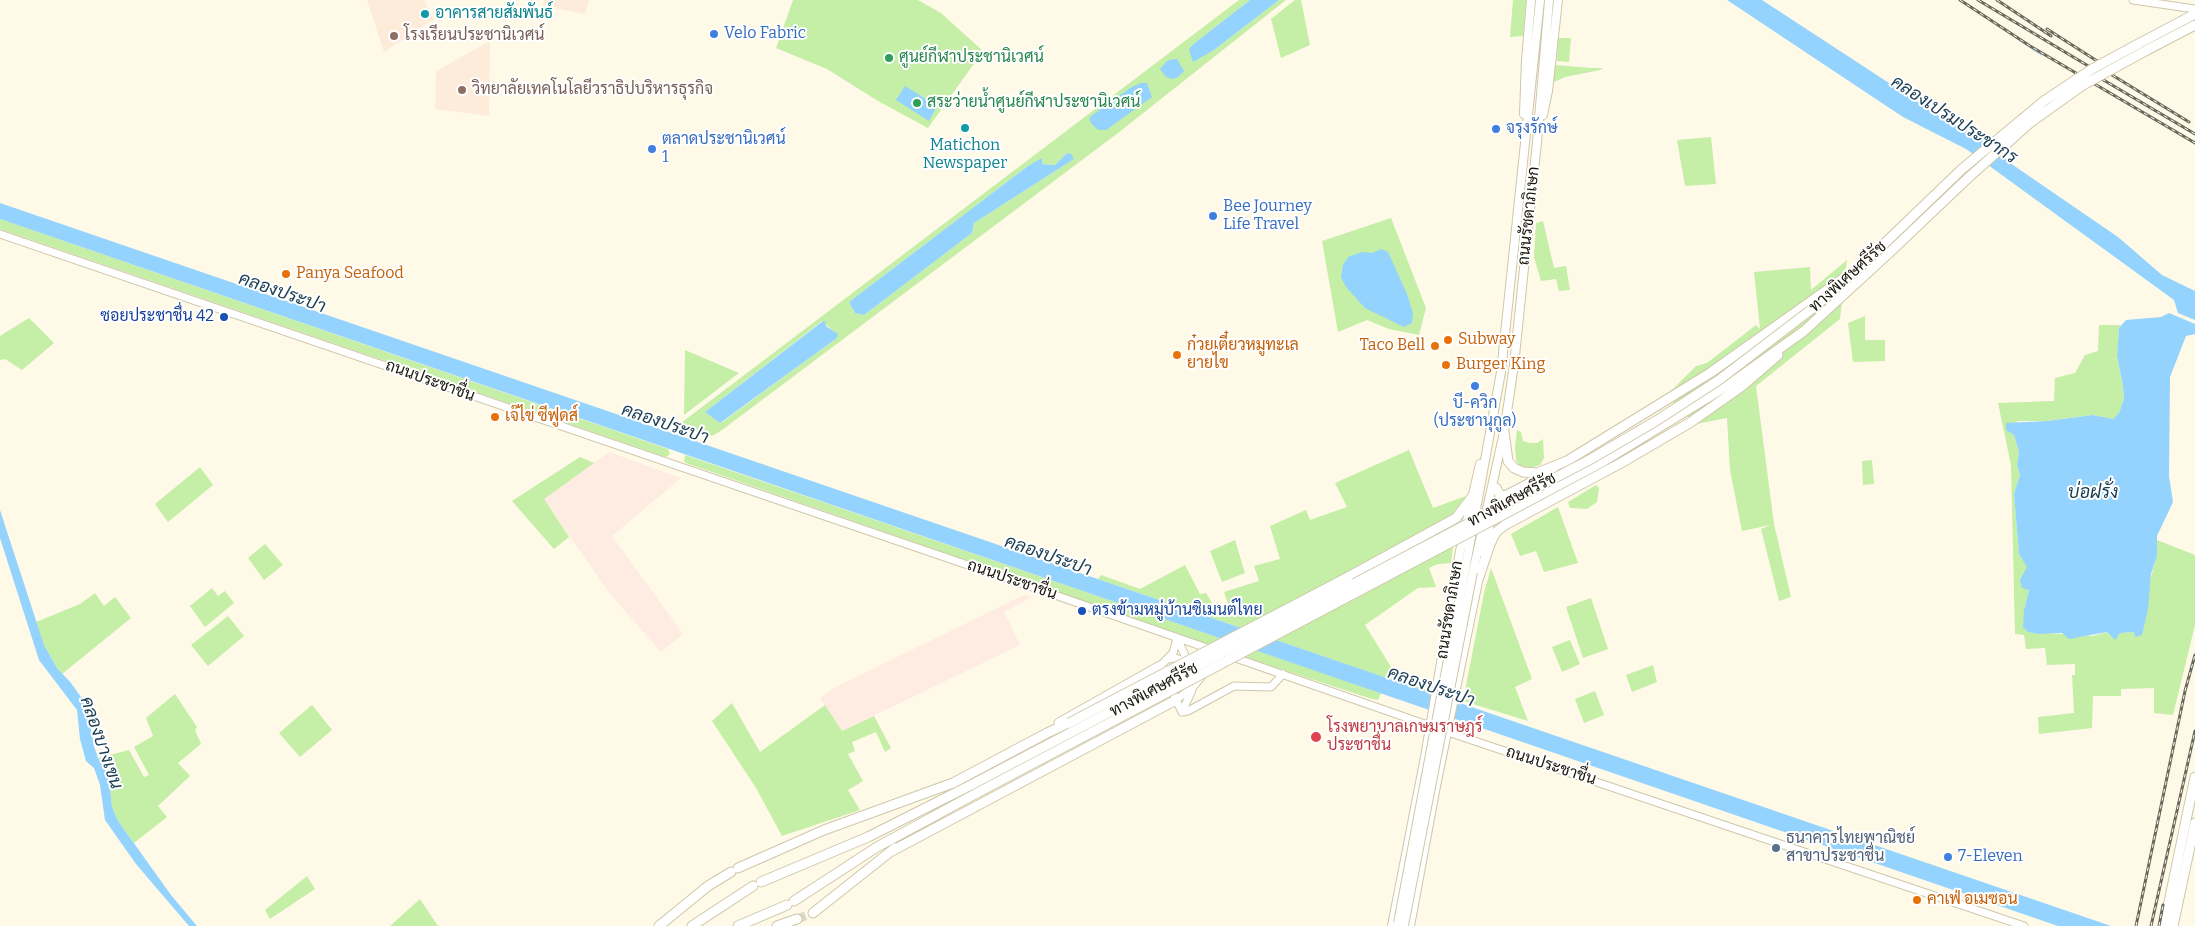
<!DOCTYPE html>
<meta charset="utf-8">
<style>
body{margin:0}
canvas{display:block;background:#fefae7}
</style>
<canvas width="2195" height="926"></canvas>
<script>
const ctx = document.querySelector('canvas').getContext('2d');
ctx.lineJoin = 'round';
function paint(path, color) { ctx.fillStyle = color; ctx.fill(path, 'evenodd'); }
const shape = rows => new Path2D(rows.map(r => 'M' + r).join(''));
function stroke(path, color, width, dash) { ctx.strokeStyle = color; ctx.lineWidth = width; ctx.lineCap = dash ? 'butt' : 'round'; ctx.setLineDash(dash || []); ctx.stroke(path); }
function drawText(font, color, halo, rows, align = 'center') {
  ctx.font = font + ' Bitter,Sarabun,serif'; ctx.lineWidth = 4; ctx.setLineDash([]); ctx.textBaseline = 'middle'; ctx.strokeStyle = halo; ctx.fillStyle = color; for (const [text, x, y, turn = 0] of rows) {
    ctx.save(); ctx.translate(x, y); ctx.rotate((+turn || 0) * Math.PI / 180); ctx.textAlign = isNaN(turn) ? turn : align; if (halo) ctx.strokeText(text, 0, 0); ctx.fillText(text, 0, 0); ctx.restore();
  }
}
const industrial = shape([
 [609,452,681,478,612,536,683,634,661,652,612,596,543,499],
 [1024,595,1032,597,1004,612,1020,645,842,731,820,698,834,688]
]);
const education = shape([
 [367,0,424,0,434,19,384,52],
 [544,0,589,0,585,14,543,6],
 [490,41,489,116,435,109,436,71]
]);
const green = shape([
 [793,0,918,0,941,13,983,51,928,128,878,101,827,69,776,48],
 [1239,0,1250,0,1191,46,1193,61,1214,50,1279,0,1286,0,1118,133,722,430,712,436,680,427,681,423],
 [1067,153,1074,159,974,223,972,233,864,315,855,313,849,302,1028,166,1042,159,1042,164,1055,165],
 [822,321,837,334,837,338,721,423,705,412],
 [1295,0,1301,0,1310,45,1281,58,1271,19],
 [1513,0,1526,0,1523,36,1510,37],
 [1558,38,1571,38,1569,62,1557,61],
 [1555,65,1592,68,1603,68,1600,70,1565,77,1552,83],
 [1711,137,1716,184,1685,186,1677,140],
 [1391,218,1426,308,1419,335,1389,329,1367,320,1338,332,1322,241],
 [0,219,668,449,670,454,666,457,0,229],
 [1543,221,1554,268,1566,266,1570,290,1559,291,1556,279,1541,281,1534,257,1536,223],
 [1847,260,1840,319,1756,386,1774,524,1791,597,1779,601,1761,529,1770,525,1742,531,1730,470,1727,418,1696,424,1666,396,1696,366,1707,363,1756,325,1760,329,1754,272,1810,267,1811,290],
 [1865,316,1865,340,1885,340,1885,361,1853,362,1848,323],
 [29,318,54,343,22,370,5,359,0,360,0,336],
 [2099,325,2121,325,2119,328,2117,356,2123,386,2124,399,2119,413,2113,419,2093,415,2046,421,2017,421,2014,435,2019,452,2017,465,2020,475,2014,494,2019,554,2028,567,2029,590,2024,610,2028,632,2093,636,2107,632,2114,639,2120,633,2134,632,2135,636,2157,555,2157,540,2195,555,2195,625,2173,715,2154,713,2154,688,2121,689,2121,696,2093,696,2092,728,2039,734,2038,717,2074,713,2072,675,2075,675,2075,664,2047,665,2045,648,2026,649,2024,635,2015,634,2011,465,1998,403,2054,401,2055,378,2075,373,2085,355,2098,351],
 [685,350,739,373,684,415],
 [1517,430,1521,432,1523,441,1530,443,1537,443,1543,439,1544,458,1540,465,1530,468,1519,465,1516,460,1515,447],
 [1409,450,1433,508,1466,496,1451,516,1341,577,1352,601,1449,547,1453,547,1451,563,1438,564,1429,568,1436,587,1418,588,1365,625,1396,675,1432,687,1430,693,1098,579,1101,575,1140,589,1185,565,1200,594,1206,593,1218,613,1230,610,1224,592,1259,581,1254,566,1280,559,1270,526,1306,510,1310,520,1347,507,1335,483],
 [685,455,1381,693,1378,700,1372,699,1253,660,686,463,684,461],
 [580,457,594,463,544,499,569,537,554,549,512,501],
 [1872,460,1874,484,1863,485,1862,461],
 [200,467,213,485,168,522,155,504],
 [1596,485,1599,488,1597,502,1587,509,1570,508,1568,502],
 [1558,507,1578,563,1544,572,1536,551,1520,556,1511,534],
 [1235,540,1245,573,1222,582,1210,551],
 [265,544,283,565,264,580,248,558],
 [1491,568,1532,679,1515,687,1528,721,1463,701,1484,593],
 [212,588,218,596,225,591,234,603,205,627,190,606],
 [95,593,104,606,115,597,131,618,62,674,57,668,44,645,36,622,80,604],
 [1591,598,1608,649,1583,658,1566,607],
 [228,616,244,636,208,666,191,645],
 [1570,640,1580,664,1562,672,1552,647],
 [1653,665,1657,682,1632,692,1626,675],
 [1595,691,1604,715,1584,723,1575,699],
 [175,694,197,727,195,730,201,744,178,763,190,776,158,806,167,817,134,843,118,821,112,807,109,777,98,758,129,750,144,777,149,775,134,747,153,736,146,718],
 [732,703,760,752,825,705,842,731,874,716,891,748,885,752,876,732,852,742,855,751,848,754,863,781,848,790,860,810,782,836,756,788,712,721],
 [312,705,332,730,300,757,279,733],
 [307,876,315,889,270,919,265,910],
 [420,899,438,926,390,926]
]);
const water = shape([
 [1250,0,1279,0,1214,50,1193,62,1189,50,1191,46],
 [1727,0,1762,0,1941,117,1983,139,2013,165,2118,237,2162,275,2195,291,2195,320,2178,313,2174,300,1966,149,1903,117],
 [1173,59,1177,59,1184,71,1178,77,1173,79,1166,77,1160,69,1167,61],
 [1141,83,1147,83,1152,97,1106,130,1098,130,1091,123,1089,119,1091,116,1130,88],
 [905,86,937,106,929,121,896,100],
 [1067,153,1071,154,1074,159,974,223,972,233,864,315,855,313,849,302,1028,166,1042,158,1042,164,1055,165],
 [0,203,2111,926,2058,926,0,219],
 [1381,249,1388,252,1407,294,1413,313,1412,323,1404,327,1365,308,1346,287,1341,277,1343,265,1348,257,1362,252,1372,253],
 [2169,313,2195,324,2195,334,2186,336,2170,377,2169,476,2173,502,2157,536,2157,556,2151,574,2148,609,2142,635,2135,637,2134,632,2120,633,2115,640,2107,632,2069,639,2062,633,2039,634,2028,632,2023,627,2024,610,2029,590,2022,588,2020,580,2027,567,2019,554,2014,494,2020,475,2017,465,2019,452,2014,435,2006,430,2006,423,2047,421,2093,415,2113,419,2119,413,2124,399,2123,386,2117,356,2119,328,2126,320,2161,317],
 [823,321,825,321,826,326,838,334,837,338,720,423,705,412],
 [0,510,44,645,57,668,71,683,86,704,94,746,98,758,109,777,112,807,118,821,171,895,197,926,189,926,136,864,105,820,100,785,94,768,86,761,80,739,77,710,39,660,0,538]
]);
const stream = shape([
 [1961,0,2041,55]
]);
const highwayTunnel = shape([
 [797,919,813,913]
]);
const secondary = shape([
 [2133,0,2195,9],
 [0,234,1032,587,1439,729,2024,926],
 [1177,638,1188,662],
 [1168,659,1175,658,1188,662,1195,676,1195,682],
 [1161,669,1160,666,1173,653,1177,638],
 [1170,687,1182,712],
 [1176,700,1193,687,1202,676],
 [1182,712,1188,711,1234,686,1271,687,1283,674],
 [1182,712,1192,690]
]);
const primary = shape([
 [1524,114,1526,60,1531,0],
 [1543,115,1548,91,1558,0],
 [1484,553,1491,518],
 [1465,570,1501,372,1540,0],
 [1473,572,1504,432,1514,365,1537,142,1549,0],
 [1392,926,1425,757,1460,551,1480,464],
 [1410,926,1436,786,1480,572]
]);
const highway = shape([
 [2140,43,2195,14],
 [2147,50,2195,25],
 [1504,432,1508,461,1514,468,1523,472,1537,473,1567,461,1710,373,1844,278],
 [1496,488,1500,495,1505,496,1553,471],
 [1495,519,1604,461,1730,384,1804,331,1888,254],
 [1348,577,1456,518,1472,497],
 [1479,577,1490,544,1496,532,1505,525,1621,463,1691,422,1742,386,1778,355],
 [1059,723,1160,666],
 [892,851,1176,700],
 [738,868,824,830,953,783,1047,733,1069,723],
 [761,882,868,837,973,784],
 [794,901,877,847,977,793],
 [813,913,895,848],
 [659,926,708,886,731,872],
 [692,926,753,886],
 [738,926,787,905],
 [777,926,797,919],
 [2164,926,2195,777],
 [2173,926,2195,823]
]);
const rail = shape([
 [1960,0,2030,46,2195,143],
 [1978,0,2105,76],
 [1997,0,2051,36],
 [2047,29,2108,68],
 [2099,67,2189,122],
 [2095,75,2195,134],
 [2136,926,2185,691,2195,655],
 [2151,926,2195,731],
 [2159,926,2163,905]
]);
const primaryBridge = shape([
 [1398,923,1465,570],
 [1404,925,1473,572]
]);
const highwayBridge = shape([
 [1888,254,1969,177,2031,122,2083,85,2147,50],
 [1069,723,1348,577],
 [973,784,1591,459,1656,421,1719,380,1817,305,1861,266,1962,169,2044,101,2092,69,2140,43],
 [977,793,1495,519]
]);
const markers = [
 [425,14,5,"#0f9aa8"],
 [714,34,5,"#3f7fe0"],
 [394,36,5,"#8d6e63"],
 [889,58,5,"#2e9e5b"],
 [462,90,5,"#8d6e63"],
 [917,103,5,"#2e9e5b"],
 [965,128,5,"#0f9aa8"],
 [1496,129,5,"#3f7fe0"],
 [652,149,5,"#3f7fe0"],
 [1213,216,5,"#3f7fe0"],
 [286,274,5,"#e8710a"],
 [224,317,5,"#1a4fb4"],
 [1448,340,5,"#e8710a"],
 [1435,346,5,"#e8710a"],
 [1177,355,5,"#e8710a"],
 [1446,365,5,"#e8710a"],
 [1475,386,5,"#3f7fe0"],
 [495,417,5,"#e8710a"],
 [1082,611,5,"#1a4fb4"],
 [1316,737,6,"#e0444e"],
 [1776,848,5,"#5c6f8a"],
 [1948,857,5,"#3f7fe0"],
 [1917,900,5,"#e8710a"]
];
const cultureNames = [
 ["อาคารสายสัมพันธ์",435,14],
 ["Matichon",965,146,"center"],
 ["Newspaper",965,164,"center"]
];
const shopNames = [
 ["Velo Fabric",724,34],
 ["จรุงรักษ์",1506,129],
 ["ตลาดประชานิเวศน์",662,140],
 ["1",662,158],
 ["Bee Journey",1223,207],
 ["Life Travel",1223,225],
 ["บี-ควิก",1475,404,"center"],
 ["(ประชานุกูล)",1475,422,"center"],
 ["7-Eleven",1958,857]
];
const educationNames = [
 ["โรงเรียนประชานิเวศน์",404,36],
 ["วิทยาลัยเทคโนโลยีวราธิปบริหารธุรกิจ",472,90]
];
const leisureNames = [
 ["ศูนย์กีฬาประชานิเวศน์",899,58],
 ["สระว่ายน้ำศูนย์กีฬาประชานิเวศน์",927,103]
];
const streetNames = [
 ["ถนนรัชดาภิเษก",1529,216,-84],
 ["ทางพิเศษศรีรัช",1848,277,-42],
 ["ถนนประชาชื่น",430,381,20],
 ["ทางพิเศษศรีรัช",1512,500,-28],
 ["ถนนประชาชื่น",1012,580,19],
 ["ถนนรัชดาภิเษก",1450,610,-81],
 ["ทางพิเศษศรีรัช",1154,690,-28],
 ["ถนนประชาชื่น",1551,766,18]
];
const foodNames = [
 ["Panya Seafood",296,274],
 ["Subway",1458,340],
 ["ก๋วยเตี๋ยวหมูทะเล",1187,346],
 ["ยายไข",1187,364],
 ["Taco Bell",1425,346,"right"],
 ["Burger King",1456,365],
 ["เจ๊ไข่ ซีฟูดส์",505,417],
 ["คาเฟ่ อเมซอน",1927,900]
];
const transitNames = [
 ["ซอยประชาชื่น 42",214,317],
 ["ตรงข้ามหมู่บ้านซิเมนต์ไทย",1092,611,"left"]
];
const healthNames = [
 ["โรงพยาบาลเกษมราษฎร์",1327,728],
 ["ประชาชื่น",1327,746]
];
const serviceNames = [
 ["ธนาคารไทยพาณิชย์",1786,839],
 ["สาขาประชาชื่น",1786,857]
];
const waterNames = [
 ["คลองเปรมประชากร",1954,120,33],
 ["คลองประปา",282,293,19],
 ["คลองประปา",665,424,19],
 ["บ่อฝรั่ง",2093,493],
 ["คลองประปา",1048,556,19],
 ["คลองประปา",1431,687,19],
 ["คลองบางเขน",101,743,71]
];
paint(industrial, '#feebe2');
paint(education, '#feecdb');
paint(green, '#c5eea7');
paint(water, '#93d3fe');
stroke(stream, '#93d3fe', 1);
stroke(highwayTunnel, '#dcd8c6', 9, [9, 4.5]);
stroke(secondary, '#cfc7a9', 9);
stroke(primary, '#cfc7a9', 10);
stroke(highway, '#cfc7a9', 11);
stroke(secondary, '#fff', 7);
stroke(primary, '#fff', 8);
stroke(highway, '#fff', 9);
stroke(rail, '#6b685a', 3);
stroke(rail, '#fff', 1, [4]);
stroke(primaryBridge, '#cfc7a9', 10, []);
stroke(highwayBridge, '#cfc7a9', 11, []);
stroke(primaryBridge, '#fff', 8);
stroke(highwayBridge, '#fff', 9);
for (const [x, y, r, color] of markers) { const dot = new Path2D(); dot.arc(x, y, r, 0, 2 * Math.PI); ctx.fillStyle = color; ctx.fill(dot); stroke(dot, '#fff', 2); }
drawText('16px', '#0d838f', '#fff', cultureNames, 'left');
drawText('16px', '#366cbe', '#fff', shopNames, 'left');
drawText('16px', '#785e54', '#fff', educationNames, 'left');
drawText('16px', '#27864d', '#fff', leisureNames, 'left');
drawText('16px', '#1a170c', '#fff', streetNames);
drawText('16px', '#c56008', '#fff', foodNames, 'left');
drawText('16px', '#164399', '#fff', transitNames, 'right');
drawText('16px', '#be3a42', '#fff', healthNames, 'left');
drawText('16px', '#4e5e75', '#fff', serviceNames, 'left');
drawText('italic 18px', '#193d53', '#fff', waterNames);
</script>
